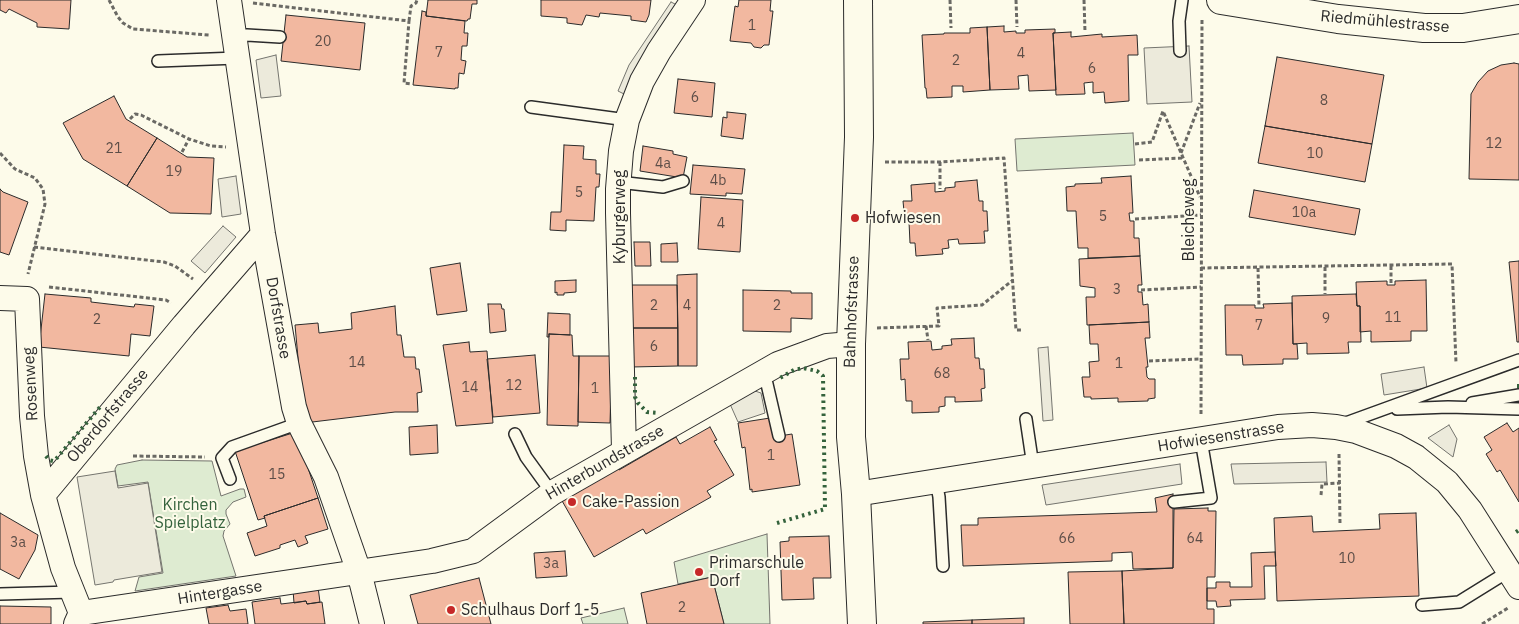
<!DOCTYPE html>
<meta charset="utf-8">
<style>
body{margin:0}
canvas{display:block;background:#fdfbea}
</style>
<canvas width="1519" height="624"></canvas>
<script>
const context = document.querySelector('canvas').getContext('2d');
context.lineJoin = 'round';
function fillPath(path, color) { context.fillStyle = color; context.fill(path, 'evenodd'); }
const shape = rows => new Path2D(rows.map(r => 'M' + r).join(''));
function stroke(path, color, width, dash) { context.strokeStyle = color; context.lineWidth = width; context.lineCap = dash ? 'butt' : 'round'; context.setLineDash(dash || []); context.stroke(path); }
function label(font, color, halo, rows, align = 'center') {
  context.font = font + ' "IBM Plex Sans",sans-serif'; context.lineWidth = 4; context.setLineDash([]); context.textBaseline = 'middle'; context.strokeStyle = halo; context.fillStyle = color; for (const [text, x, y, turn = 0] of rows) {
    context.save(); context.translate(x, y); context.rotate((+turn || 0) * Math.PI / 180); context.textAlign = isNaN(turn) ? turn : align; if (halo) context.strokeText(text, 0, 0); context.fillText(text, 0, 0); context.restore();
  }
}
const green = shape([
 [1133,133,1135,165,1017,171,1015,139,1133,133],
 [142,460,212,461,221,496,240,489,244,489,246,497,233,502,226,510,226,514,230,524,224,531,223,536,236,576,135,591,139,577,163,573,148,482,118,486,115,469,117,465,142,460],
 [767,534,770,624,724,624,712,577,678,584,674,562,767,534],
 [624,608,628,624,583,624,581,618,624,608]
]);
fillPath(green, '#deebd1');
stroke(green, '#74746e', 1);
const parking = shape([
 [671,2,677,5,626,95,618,91,629,65,671,2],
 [1189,46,1192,102,1147,104,1144,48,1189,46],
 [276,55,281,96,261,98,256,60,276,55],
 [236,176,241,214,222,217,218,179,236,176],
 [223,226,236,237,205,273,191,261,223,226],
 [1048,347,1053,420,1043,421,1038,348,1048,347],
 [1424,367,1427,388,1384,395,1381,374,1424,367],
 [755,391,761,393,765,413,738,422,730,404,755,391],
 [1449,425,1457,439,1453,457,1428,438,1449,425],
 [1326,462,1327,482,1234,484,1231,464,1326,462],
 [1180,464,1182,484,1046,505,1042,485,1180,464],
 [115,471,118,488,148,483,162,572,114,580,113,582,95,585,77,477,115,471]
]);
fillPath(parking, '#eceadb');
stroke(parking, '#74746e', 1);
const building = shape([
 [0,0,71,0,69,29,37,27,37,23,9,9,6,13,0,10,0,0],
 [428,0,477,0,477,4,472,4,470,19,468,19,467,21,426,16,428,0],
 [541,0,651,0,649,15,646,22,631,20,631,16,600,13,599,17,586,15,582,25,567,23,567,18,541,16,541,0],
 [739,0,771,0,770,11,773,11,769,45,764,45,761,48,754,47,751,43,730,41,735,6,738,7,739,0],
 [422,11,426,12,426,16,465,21,464,33,468,33,467,46,462,46,461,60,466,61,464,74,459,73,458,88,455,88,455,89,413,85,422,11],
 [286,15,365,23,360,70,281,61,286,15],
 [1004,26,1004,32,1016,31,1016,33,1025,33,1025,30,1055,29,1055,33,1053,33,1056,90,1029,91,1028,75,1018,76,1019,89,990,90,987,27,1004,26],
 [987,27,990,90,963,92,963,86,952,86,952,97,927,98,926,88,925,88,922,35,944,34,944,33,970,33,970,28,987,27],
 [1071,32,1071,37,1102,34,1102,37,1137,35,1138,55,1128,55,1129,101,1105,103,1104,92,1093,93,1093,82,1084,83,1085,94,1056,95,1053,33,1071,32],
 [1277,57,1384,75,1372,144,1265,126,1277,57],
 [1514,63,1519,64,1519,180,1469,179,1471,94,1478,82,1488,71,1501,65,1514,63],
 [678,79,715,83,712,117,674,113,678,79],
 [114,96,126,119,157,138,127,186,83,159,63,123,114,96],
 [727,112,746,114,743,139,721,136,723,117,727,118,727,112],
 [1265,126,1372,144,1365,182,1258,163,1265,126],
 [157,138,187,157,214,158,211,214,170,213,127,186,157,138],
 [564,145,584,146,583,159,596,160,596,174,600,174,599,187,596,187,594,221,566,220,566,231,550,230,551,212,561,212,564,145],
 [643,146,673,151,673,154,687,157,683,178,640,171,643,146],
 [693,165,745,169,742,194,726,193,726,196,690,194,693,165],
 [1131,176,1133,213,1129,213,1130,221,1134,221,1134,238,1139,238,1140,256,1088,258,1088,248,1078,248,1076,211,1067,211,1066,187,1075,186,1075,184,1102,183,1101,178,1131,176],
 [977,180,979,201,983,201,983,211,987,211,988,231,984,231,985,243,959,244,958,239,948,240,949,248,942,249,943,254,916,256,915,243,910,243,909,222,905,222,903,201,912,201,911,185,935,183,935,192,945,191,945,188,955,187,955,182,977,180],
 [0,189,3,192,28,202,9,255,0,252,0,189],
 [1254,190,1360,209,1355,235,1249,217,1254,190],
 [701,197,743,200,740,252,698,249,701,197],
 [634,242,650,242,651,266,635,266,634,242],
 [677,243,678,262,661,262,661,244,677,243],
 [1140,256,1142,285,1138,285,1138,292,1142,292,1143,305,1148,304,1149,322,1087,325,1086,297,1095,297,1095,288,1080,286,1079,259,1140,256],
 [1519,261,1519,342,1517,342,1509,262,1519,261],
 [460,263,467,311,437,315,430,268,460,263],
 [697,274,697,366,678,366,677,275,697,274],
 [576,280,576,292,564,293,564,295,557,295,557,292,555,293,555,281,576,280],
 [1426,280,1427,331,1411,331,1411,341,1371,342,1371,331,1360,332,1360,306,1357,306,1356,282,1387,281,1387,285,1395,285,1395,281,1426,280],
 [630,285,677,285,678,328,631,328,630,285],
 [743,290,791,291,791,293,812,293,812,319,791,318,791,332,743,331,743,290],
 [45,294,91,298,91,302,134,307,135,304,154,306,150,336,131,334,129,356,39,347,45,294],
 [1356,294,1357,306,1360,306,1361,342,1348,342,1349,353,1307,354,1307,343,1293,344,1292,296,1356,294],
 [1292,303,1293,344,1297,344,1298,359,1283,359,1283,364,1243,365,1242,355,1226,355,1225,305,1255,305,1255,308,1264,308,1263,304,1292,303],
 [488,304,501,304,502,309,504,309,506,331,490,333,488,304],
 [395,306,397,335,401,335,404,357,415,357,416,369,419,369,422,392,417,393,418,412,395,412,304,423,295,325,318,323,319,333,352,329,351,313,395,306],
 [548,313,570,314,570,335,549,334,549,337,547,337,548,313],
 [1149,322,1150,338,1145,338,1148,367,1146,367,1147,377,1149,379,1155,379,1155,398,1148,399,1148,401,1118,402,1118,398,1091,399,1091,397,1084,397,1082,377,1090,377,1089,362,1099,361,1098,344,1090,344,1089,325,1149,322],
 [631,328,678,328,678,366,631,367,631,328],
 [549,334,572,335,573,356,579,356,578,426,547,425,549,334],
 [974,338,975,358,979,358,980,369,984,369,985,388,981,389,982,401,955,402,955,397,945,397,945,406,939,407,939,412,912,413,912,401,906,401,905,379,901,380,900,359,909,359,908,342,931,341,932,350,942,349,942,346,952,345,951,339,974,338],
 [469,342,470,352,487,351,493,423,456,426,443,345,469,342],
 [535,355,540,413,493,417,487,359,535,355],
 [579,356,612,356,610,423,578,422,579,356],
 [770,418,773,437,792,434,800,485,752,492,752,489,750,490,745,447,742,448,738,423,770,418],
 [1507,423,1513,432,1519,428,1519,502,1500,470,1497,472,1486,454,1492,450,1484,437,1507,423],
 [437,425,438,453,410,455,409,427,437,425],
 [710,427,717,440,714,441,734,475,707,491,711,497,646,534,643,529,594,557,561,499,618,466,619,470,676,437,680,444,710,427],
 [296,432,318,498,264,516,265,518,258,520,235,451,296,432],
 [1173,494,1173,568,1133,569,1132,552,1112,553,1112,561,963,566,961,525,978,525,978,518,1157,512,1155,498,1173,494],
 [318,498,328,529,305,536,308,543,298,547,295,540,280,545,280,548,255,556,247,533,267,526,264,516,318,498],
 [1208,508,1208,511,1216,511,1215,577,1207,577,1207,609,1214,609,1214,624,1124,624,1122,571,1173,568,1174,509,1208,508],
 [0,513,38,535,35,550,19,579,0,569,0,513],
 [1416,513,1419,596,1277,601,1274,518,1312,516,1313,532,1380,529,1379,514,1416,513],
 [829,536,831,578,813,578,814,599,782,600,780,542,789,541,789,537,829,536],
 [565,551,567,576,536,578,534,553,565,551],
 [1275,552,1276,566,1264,566,1265,599,1230,600,1231,606,1217,607,1216,601,1207,601,1207,588,1216,588,1216,582,1230,582,1230,587,1252,587,1251,553,1275,552],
 [1122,571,1124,624,1070,624,1068,572,1122,571],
 [712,577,724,624,647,624,641,593,712,577],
 [479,578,491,624,418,624,410,595,479,578],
 [318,587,320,602,307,604,306,601,294,603,293,590,318,587],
 [280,598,281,604,306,601,307,604,322,602,325,624,255,624,252,602,280,598],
 [228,605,230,611,246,609,248,624,209,624,206,608,228,605],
 [0,606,51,607,51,624,0,624,0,606],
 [1024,618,1024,624,972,624,972,620,1024,618],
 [972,620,972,624,923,624,923,622,972,620]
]);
fillPath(building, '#f2b8a0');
stroke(building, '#2b2b2b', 1);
const lane = shape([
 [234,37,247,35,280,37],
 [1180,51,1179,21,1182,0],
 [158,61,237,58],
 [531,107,627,120],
 [618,182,663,187,683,181],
 [760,373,767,384,779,436],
 [1472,403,1519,395],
 [1397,409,1448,407,1519,409],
 [1026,419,1033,466],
 [1343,424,1519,360],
 [515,434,526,457,552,493],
 [230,479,222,458,232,447,299,423],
 [936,481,939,497,943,566],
 [1174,502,1211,498,1201,440],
 [0,594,72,592],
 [1422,605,1459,602,1509,571]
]);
const street = shape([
 [229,0,263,234,294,407,299,423,326,477,359,572,372,624],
 [0,298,27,299,32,416,36,456,43,495],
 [624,451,618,213,618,189,621,151,627,120,642,81,659,51,693,0],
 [856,494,1278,427,1312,425,1336,427,1356,431,1396,446,1416,457,1447,482,1470,510,1519,587],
 [81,613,432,561,473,551,552,493,778,364,827,346,851,344],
 [76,624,81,613,63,568,43,495,184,325,263,234]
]);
const secondary = shape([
 [858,0,859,137,851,344,851,437,856,494,862,624],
 [1221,0,1338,19,1424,28,1463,28,1519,19]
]);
stroke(lane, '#2b2b2b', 14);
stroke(street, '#2b2b2b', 26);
stroke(secondary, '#2b2b2b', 30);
stroke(shape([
 [109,0,118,17,123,23,133,29,209,35],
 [950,0,951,28],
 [1016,0,1017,27],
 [1084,0,1085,32],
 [253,3,409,21,404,83,411,84],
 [409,21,411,6,416,3,417,0],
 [130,119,135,114,141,115,189,139,211,146,226,147],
 [1135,144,1152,142,1163,111,1200,197],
 [182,152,189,139],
 [0,153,15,169,35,178,43,189,45,204,28,274],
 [1181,153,1200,103],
 [1139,160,1183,158],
 [885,162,940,162,1004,158,1016,330,1021,330],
 [940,162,940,189],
 [1135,219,1201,215],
 [34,247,164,262,175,266,193,279],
 [1391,266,1391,284],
 [1325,267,1325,294],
 [1201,268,1452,264,1456,363],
 [1258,268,1259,307],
 [49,287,166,300,171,303],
 [1141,290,1201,287],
 [926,326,928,340],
 [877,328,939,326,937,308,982,305,1013,280],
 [1149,361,1201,359],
 [1201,414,1202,18],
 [1339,454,1340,524],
 [133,456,205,457],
 [1321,495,1322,484,1340,483],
 [1482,624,1508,608]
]), '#6a6964', 3, [4, 2.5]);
stroke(lane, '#fdfbea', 11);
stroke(street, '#fdfbea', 24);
stroke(secondary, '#fdfbea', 28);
stroke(shape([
 [635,377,635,397,638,403,647,412,659,413],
 [1517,386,1519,386],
 [46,456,49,460,53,461,56,459,100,407],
 [777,523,825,509,823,376,817,371,803,368,794,370,780,378],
 [1516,532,1519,530]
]), '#34623c', 4, [2.5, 4]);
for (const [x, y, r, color] of [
 [855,218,5,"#c62828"],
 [572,502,5,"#c62828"],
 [699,572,5,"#c62828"],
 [451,610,5,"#c62828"]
]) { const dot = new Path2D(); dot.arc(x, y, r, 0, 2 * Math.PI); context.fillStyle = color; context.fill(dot); stroke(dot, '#fdfbea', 2); }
label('14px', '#5d4e48', null, [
 ["1",752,26],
 ["20",323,42],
 ["7",439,53],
 ["4",1021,54],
 ["2",956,61],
 ["6",1092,69],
 ["6",695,98],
 ["8",1324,101],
 ["12",1494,144],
 ["21",114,149],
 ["10",1315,154],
 ["4a",663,164],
 ["19",174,172],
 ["4b",718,181],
 ["5",579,193],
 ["10a",1304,213],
 ["5",1103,217],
 ["4",721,224],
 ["3",1117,290],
 ["2",654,306],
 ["4",687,306],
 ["2",777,306],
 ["11",1393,318],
 ["9",1326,319],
 ["2",97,320],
 ["7",1259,326],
 ["6",654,347],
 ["14",357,363],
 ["1",1119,364],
 ["68",942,374],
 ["12",514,386],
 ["14",470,388],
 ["1",595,389],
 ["1",771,456],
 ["15",277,475],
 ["66",1067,539],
 ["64",1195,539],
 ["3a",18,543],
 ["10",1347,559],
 ["3a",551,564],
 ["2",682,608]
]);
label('16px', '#2b2b2b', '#fdfbea', [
 ["Riedmühlestrasse",1385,22,5],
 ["Kyburgerweg",620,217,-90],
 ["Bleicheweg",1189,220,-90],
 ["Bahnhofstrasse",852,312,-88],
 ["Dorfstrasse",278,318,80],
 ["Rosenweg",31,384,-93],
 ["Oberdorfstrasse",108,416,-50],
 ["Hofwiesenstrasse",1221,437,-9],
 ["Hinterbundstrasse",605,463,-30],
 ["Hintergasse",220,593,-9]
]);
label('16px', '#2b2b2b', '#fdfbea', [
 ["Hofwiesen",865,218],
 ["Cake-Passion",582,502],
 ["Primarschule",709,563],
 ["Dorf",709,581],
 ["Schulhaus Dorf 1-5",461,610]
], 'left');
label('16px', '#34623c', '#fdfbea', [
 ["Kirchen",190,505],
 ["Spielplatz",190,523]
]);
</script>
